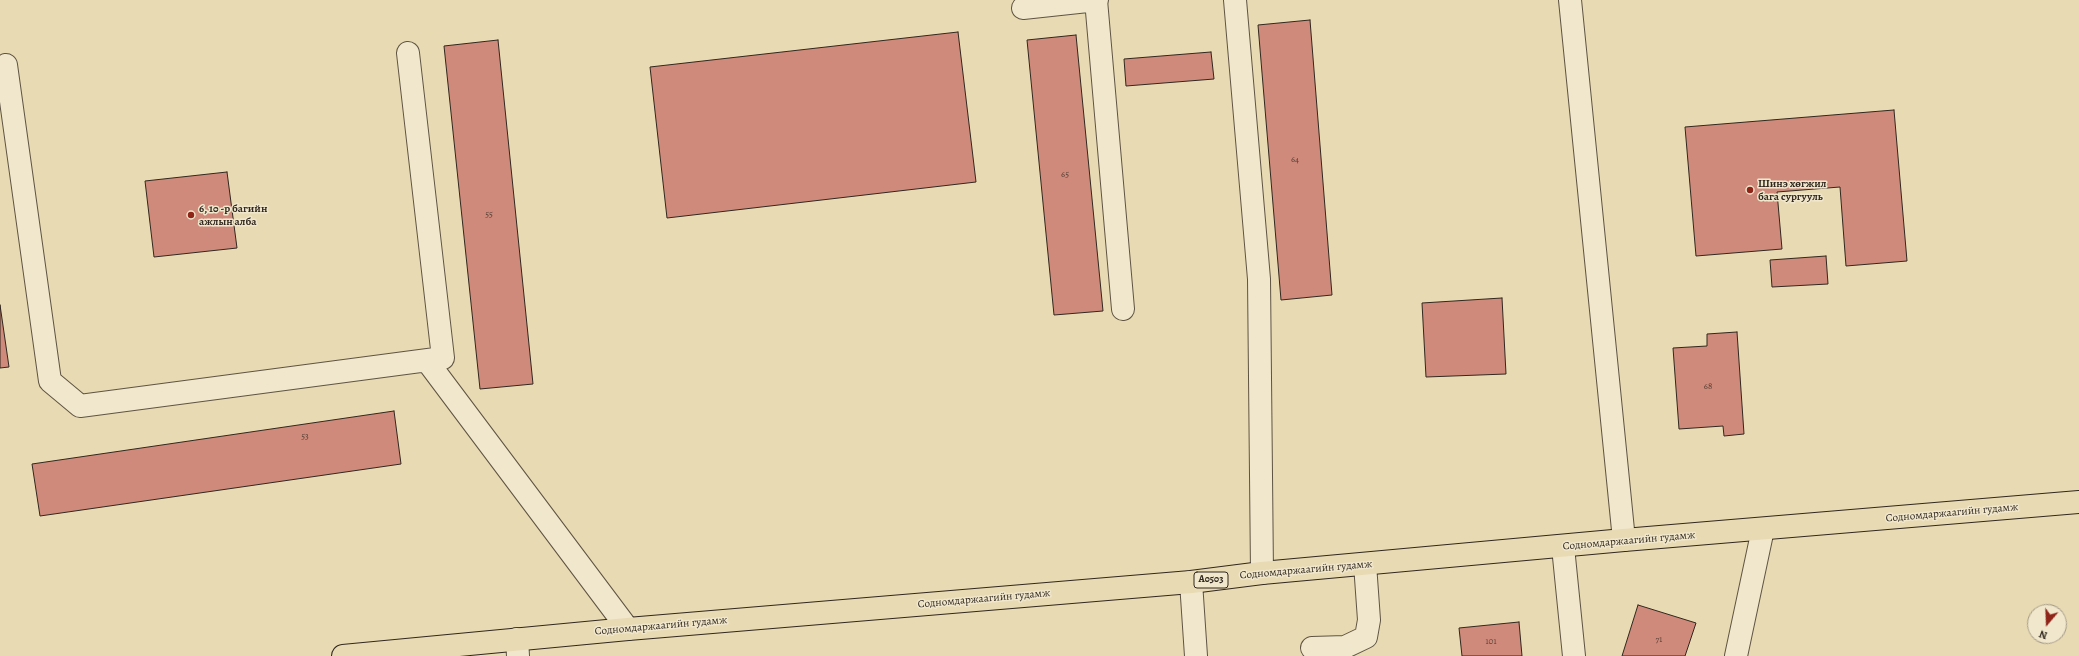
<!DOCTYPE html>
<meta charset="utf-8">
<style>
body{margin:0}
#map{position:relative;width:2079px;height:656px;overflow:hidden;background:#e8dab2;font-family:Alegreya,serif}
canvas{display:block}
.north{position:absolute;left:2027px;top:604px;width:40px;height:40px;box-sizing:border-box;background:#f0e7cd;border:1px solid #a49a87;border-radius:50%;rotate:199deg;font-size:11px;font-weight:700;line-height:16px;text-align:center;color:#31271e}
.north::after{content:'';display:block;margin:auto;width:14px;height:18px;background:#8f2418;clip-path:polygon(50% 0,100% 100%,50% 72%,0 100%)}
</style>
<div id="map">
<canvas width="2079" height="656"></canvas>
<div class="north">N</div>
</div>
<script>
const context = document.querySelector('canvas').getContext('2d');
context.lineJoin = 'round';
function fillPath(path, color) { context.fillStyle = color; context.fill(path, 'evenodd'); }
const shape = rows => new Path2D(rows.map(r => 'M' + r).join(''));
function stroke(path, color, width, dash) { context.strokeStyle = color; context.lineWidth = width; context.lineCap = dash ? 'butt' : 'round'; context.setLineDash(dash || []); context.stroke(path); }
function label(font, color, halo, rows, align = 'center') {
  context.font = font + ' Alegreya,serif'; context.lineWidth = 3; context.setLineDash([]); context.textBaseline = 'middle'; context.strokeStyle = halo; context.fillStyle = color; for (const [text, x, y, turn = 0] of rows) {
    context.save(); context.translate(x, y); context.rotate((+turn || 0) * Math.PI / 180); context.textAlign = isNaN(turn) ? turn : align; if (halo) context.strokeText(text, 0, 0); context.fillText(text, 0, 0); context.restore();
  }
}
const building = shape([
 [1310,20,1332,295,1281,300,1258,25,1310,20],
 [958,32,976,182,667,218,650,67,958,32],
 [1076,35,1103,311,1054,315,1027,40,1076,35],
 [498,40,533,384,480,389,444,46,498,40],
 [1211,52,1214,79,1126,86,1124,59,1211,52],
 [1894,110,1907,261,1846,266,1840,187,1777,192,1782,249,1696,256,1685,127,1894,110],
 [227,172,237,248,154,257,145,181,227,172],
 [1826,256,1828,284,1772,287,1770,260,1826,256],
 [1502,298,1506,374,1426,377,1422,303,1502,298],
 [0,305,9,367,0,368,0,305],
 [1737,332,1744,434,1724,436,1723,426,1679,429,1673,348,1707,346,1707,334,1737,332],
 [394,411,401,464,40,516,32,464,394,411],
 [1638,605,1696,623,1685,656,1622,656,1638,605],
 [1519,622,1522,656,1462,656,1459,628,1519,622]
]);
fillPath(building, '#cf8a7b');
stroke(building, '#31271e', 1);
const minor = shape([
 [1096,0,1123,309],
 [1235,0,1259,279,1262,573],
 [1570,0,1624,540],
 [1023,8,1097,0],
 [6,65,50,381,80,406,443,358,408,53],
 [427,361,628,629],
 [1563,547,1574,656],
 [1191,582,1196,656],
 [517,639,518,656],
 [1312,648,1345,647,1366,637,1369,620,1365,564],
 [1736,656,1763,529]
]);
const major = shape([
 [343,656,628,629,1191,582,1262,573,1624,540,2079,502]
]);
stroke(minor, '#5f5443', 24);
stroke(major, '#31271e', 24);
stroke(minor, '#f0e7cd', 22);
stroke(major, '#e8dab2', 22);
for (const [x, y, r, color] of [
 [1750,190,4,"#8f2418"],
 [191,215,4,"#8f2418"]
]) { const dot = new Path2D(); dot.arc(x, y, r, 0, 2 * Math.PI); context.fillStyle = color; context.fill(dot); stroke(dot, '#f0e7cd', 1.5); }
label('9px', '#584035', null, [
 ["64",1295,160],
 ["65",1065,175],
 ["55",489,215],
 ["68",1708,387],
 ["53",305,437],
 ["71",1659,640],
 ["101",1491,642]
]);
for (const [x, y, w] of [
 [1211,580,34]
]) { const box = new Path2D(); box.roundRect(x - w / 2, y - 8, w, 16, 3); context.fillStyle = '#f0e7cd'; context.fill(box); stroke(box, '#31271e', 1); }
label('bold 10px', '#31271e', null, [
 ["A0503",1211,580]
]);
label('bold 11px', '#31271e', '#f0e7cd', [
 ["Шинэ хөгжил",1758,184],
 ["бага сургууль",1758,197],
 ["6, 10 -р багийн",199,209],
 ["ажлын алба",199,222]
], 'left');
label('11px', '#31271e', '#f0e7cd', [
 ["Содномдаржаагийн гудамж",1952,513,-5],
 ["Содномдаржаагийн гудамж",1629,541,-5],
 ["Содномдаржаагийн гудамж",1306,570,-5],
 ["Содномдаржаагийн гудамж",984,599,-5],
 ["Содномдаржаагийн гудамж",661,626,-5]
]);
</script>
